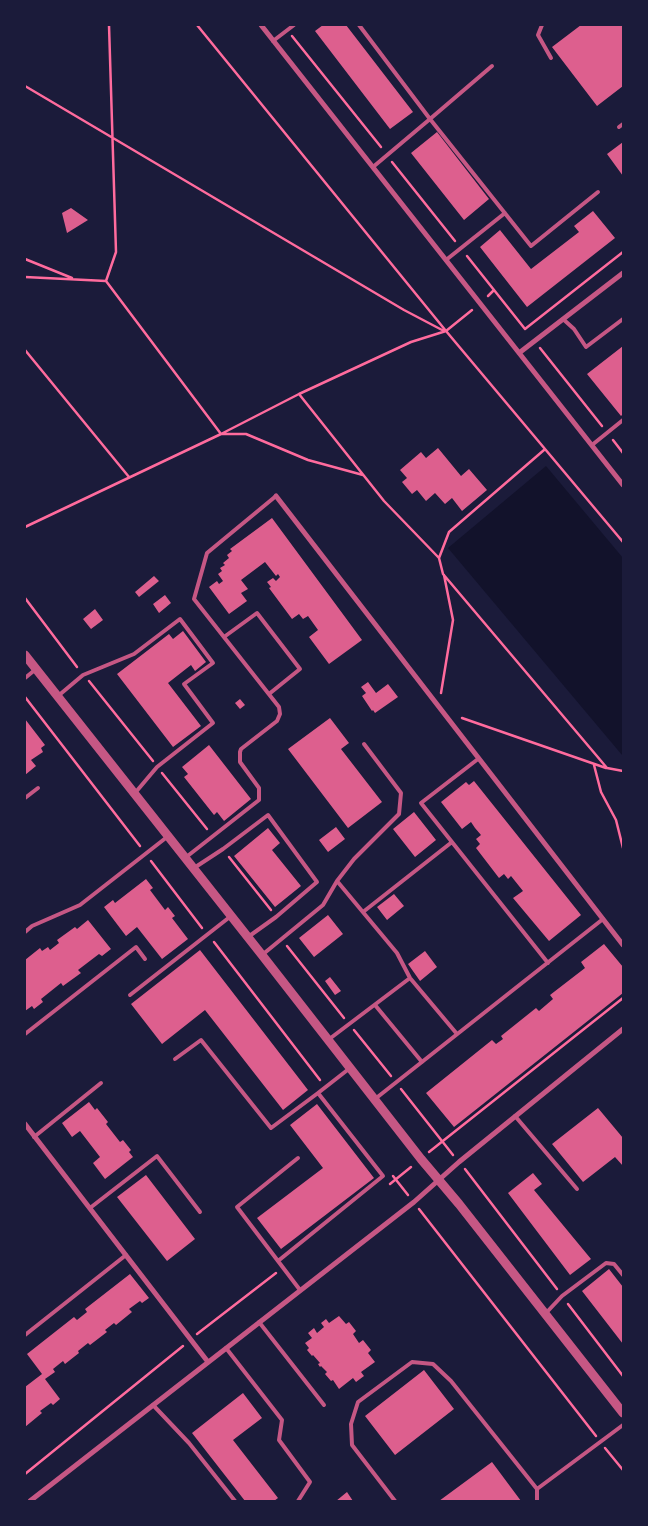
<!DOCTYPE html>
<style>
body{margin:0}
#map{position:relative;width:648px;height:1526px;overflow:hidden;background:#1b1b3a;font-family:Merriweather,serif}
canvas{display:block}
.frame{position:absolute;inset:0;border:26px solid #1b1b3a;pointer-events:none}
</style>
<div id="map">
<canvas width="648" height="1526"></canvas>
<div class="frame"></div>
</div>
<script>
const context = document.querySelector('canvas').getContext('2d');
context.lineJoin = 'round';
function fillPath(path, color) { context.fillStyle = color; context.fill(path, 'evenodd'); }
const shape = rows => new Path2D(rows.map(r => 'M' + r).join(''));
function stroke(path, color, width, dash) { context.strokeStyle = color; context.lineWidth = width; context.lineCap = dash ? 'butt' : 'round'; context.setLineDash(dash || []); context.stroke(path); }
fillPath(shape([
 [546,466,623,558,622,755,448,548]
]), '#12122b');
fillPath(shape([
 [323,25,346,25,413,112,390,129,315,31],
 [581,25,623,25,623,86,597,106,552,47],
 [437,132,489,199,464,220,411,153],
 [623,142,623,176,607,154],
 [71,208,88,220,67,233,62,213],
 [593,211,615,238,527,307,480,247,500,230,531,269,579,232,574,226],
 [623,346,623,414,621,416,587,374],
 [438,448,461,476,469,469,487,490,462,511,452,498,445,504,435,493,426,501,417,490,412,494,402,482,407,478,400,470,421,452,426,458],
 [272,518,362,640,329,664,309,637,318,630,308,616,303,619,299,614,292,619,269,588,271,587,267,582,273,578,276,581,280,577,278,574,276,576,265,562,241,580,248,589,241,593,247,601,229,614,209,587,217,581,219,584,223,581,218,574,222,571,220,568,225,565,223,563,229,558,227,555,232,551,230,549],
 [154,576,159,581,139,597,135,592],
 [165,595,171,603,159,613,153,604],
 [95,609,103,620,91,629,83,619],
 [183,631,206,662,195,671,191,665,168,683,201,726,173,747,117,674,169,634,173,639],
 [368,682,376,693,388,684,398,697,375,713,373,710,372,711,362,696,366,693,361,687],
 [240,699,245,705,240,709,235,703],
 [330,718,349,743,341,749,382,802,348,828,288,749],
 [25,719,45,745,41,748,43,752,31,760,36,766,25,775],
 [209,745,251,799,224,821,217,812,214,815,184,777,188,774,182,767],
 [474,781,581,915,549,941,513,898,523,891,511,876,508,879,504,874,499,878,476,848,480,844,476,839,481,835,475,828,471,822,462,829,441,802,466,782,469,785],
 [414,812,436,840,415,857,393,829],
 [336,827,345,839,328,852,319,840],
 [268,828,280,843,272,850,301,886,275,907,234,856],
 [146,879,153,888,150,890,165,910,168,907,175,916,172,918,188,939,162,959,137,927,126,936,104,907,113,900,115,903],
 [394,894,404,906,387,920,377,907],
 [328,915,343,934,314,957,299,938],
 [88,920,111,949,102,956,99,954,78,970,81,973,63,986,61,983,41,999,43,1002,34,1009,32,1006,25,1011,25,960,40,948,42,951,48,947,50,950,59,943,57,940,75,927,77,929],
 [604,944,623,967,623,993,454,1127,426,1093,492,1040,496,1044,503,1039,501,1036,536,1008,539,1011,553,999,550,995,585,968,581,962],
 [200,950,308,1090,283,1110,205,1010,162,1044,131,1004],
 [425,951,437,967,420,981,408,964],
 [330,977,341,991,335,995,325,981],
 [89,1102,95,1110,97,1108,108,1122,106,1124,120,1142,123,1140,131,1150,129,1152,133,1157,105,1179,93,1163,100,1157,80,1131,72,1137,62,1123],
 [317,1104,374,1178,281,1249,257,1218,323,1168,290,1125],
 [598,1108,623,1138,623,1166,615,1157,583,1182,552,1144],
 [533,1173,542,1184,534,1190,591,1259,570,1275,508,1193],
 [146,1175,195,1239,167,1261,117,1197],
 [609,1269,623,1287,623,1344,582,1291],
 [130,1274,149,1298,142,1303,140,1301,129,1309,132,1312,116,1325,114,1323,105,1330,107,1332,90,1345,88,1343,78,1351,79,1353,65,1364,63,1361,53,1369,55,1372,45,1379,60,1399,53,1405,51,1403,40,1411,42,1413,25,1427,25,1387,42,1374,27,1354,74,1317,77,1320,87,1312,85,1309],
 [339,1316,346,1324,349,1322,356,1331,353,1334,359,1343,363,1340,371,1350,368,1353,375,1362,361,1372,364,1376,356,1382,353,1378,339,1389,333,1380,331,1381,325,1374,327,1372,321,1366,320,1367,318,1364,320,1363,313,1355,312,1356,307,1350,309,1348,305,1343,312,1338,308,1333,314,1328,317,1333,324,1327,321,1323,326,1319,329,1323],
 [424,1370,454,1409,395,1455,365,1416],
 [243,1393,262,1418,233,1440,278,1498,274,1501,245,1501,192,1433],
 [492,1462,521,1501,439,1501],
 [347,1492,353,1501,336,1501]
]), '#dd5f8e');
stroke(shape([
 [197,25,446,331,623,542],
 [292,36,381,147],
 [25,86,404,310,444,331],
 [392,162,455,241],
 [467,256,525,329,623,252],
 [25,259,72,278],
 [25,277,106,281,221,434,246,434,308,460,363,475],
 [106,281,116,252,109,25],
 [488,296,494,290],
 [540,348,602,426],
 [25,350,129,477],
 [299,394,384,501,439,558],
 [613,440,623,453],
 [544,450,449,532,439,558,443,574,607,768,623,771],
 [25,527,221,434,299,394,411,342,446,331,472,310],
 [25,598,77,667],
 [89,681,153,761],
 [441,693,453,620,444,575],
 [25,697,140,846],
 [462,718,606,768],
 [594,765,601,792,616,820,623,848],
 [162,773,207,829],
 [229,857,271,910],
 [151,861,202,928],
 [214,942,320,1080],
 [287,946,344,1018],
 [354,1030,391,1076],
 [401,1089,453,1155],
 [429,1152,623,998],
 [465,1169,557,1289],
 [393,1176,408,1195],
 [390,1184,411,1167],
 [419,1209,596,1436],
 [568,1304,623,1376],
 [197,1334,276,1273],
 [605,1448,623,1470],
 [25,1474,183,1346]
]), '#ff6b9d', 2.5);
stroke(shape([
 [359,25,430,119,373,167],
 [542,25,538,35,551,58],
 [273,41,294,25],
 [492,66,430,119,531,246,598,192],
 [619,127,623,124],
 [446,260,505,213],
 [563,319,574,329,586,347,623,319],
 [592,445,623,420],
 [224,637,257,613,300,669,269,694],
 [25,678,36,669],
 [58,696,83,675,134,654,180,619,213,663,184,684,213,723,157,767,135,793],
 [478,759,421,803,548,963],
 [25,798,38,788],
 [185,858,259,800,259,788,240,762,240,752,241,749,277,721,280,714,279,707,194,599,207,553,276,496],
 [194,868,223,849,268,815,317,882,276,917,248,937],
 [337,881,397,953,410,978,457,1034],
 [363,912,452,842],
 [25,932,32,926,80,905,167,837],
 [262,955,323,905,337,881,354,859,399,814,401,793,364,744],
 [130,995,231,916],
 [375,1005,422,1062],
 [25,1034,136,947,145,959],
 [328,1040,410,978],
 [175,1059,201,1040,271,1128,318,1093,383,1176,278,1261],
 [318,1093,350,1068],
 [375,1099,603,919],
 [515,1116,577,1189],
 [34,1137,101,1083],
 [298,1158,237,1207,300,1290],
 [90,1208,157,1156,200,1212],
 [546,1313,562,1296,606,1263,614,1264,623,1275],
 [259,1322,324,1405],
 [25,1335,126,1255],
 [226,1348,282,1420,279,1440,310,1482,298,1501],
 [153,1405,189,1443,235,1501],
 [537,1489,623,1425],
 [395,1501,352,1445,351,1424,358,1402,412,1362,433,1364,451,1381,537,1489,537,1501]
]), '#c65784', 4);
stroke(shape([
 [261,25,623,485],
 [519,353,623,273],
 [276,496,623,945],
 [25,1124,208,1362],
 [30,1501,414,1202,459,1162,623,1029]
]), '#c65784', 5);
stroke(shape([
 [25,655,262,955,421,1159,459,1204,623,1413]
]), '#c65784', 9);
</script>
